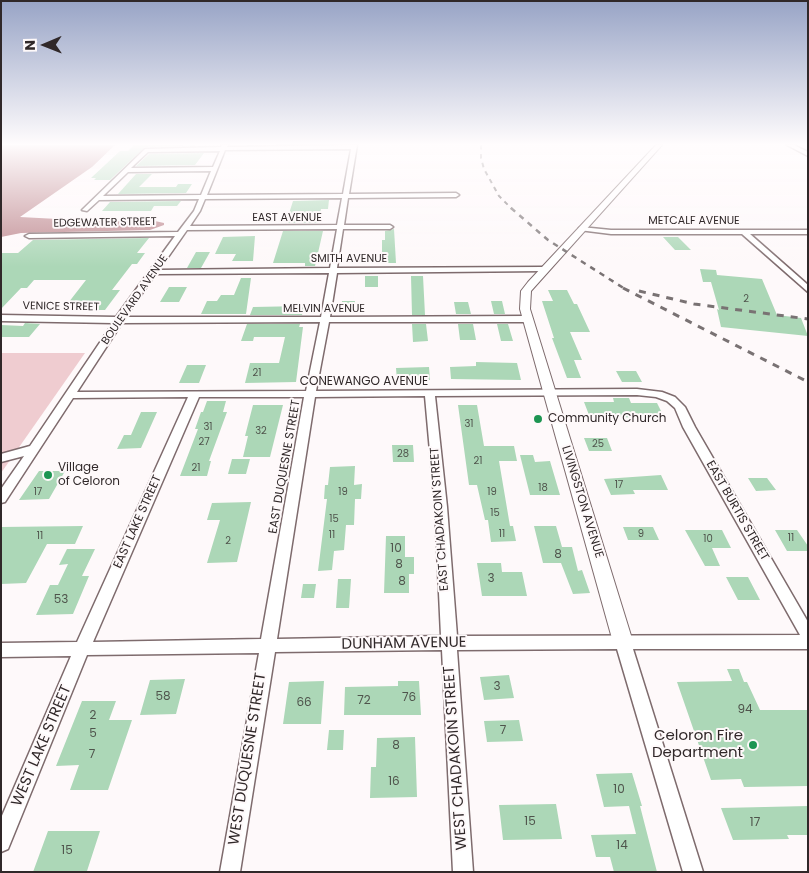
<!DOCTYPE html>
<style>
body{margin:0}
#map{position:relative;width:809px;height:873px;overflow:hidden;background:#fef9fa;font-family:Poppins,sans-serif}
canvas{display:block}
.frame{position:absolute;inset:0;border:2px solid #302829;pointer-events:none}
.north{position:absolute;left:20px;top:20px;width:50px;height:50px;-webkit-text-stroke:4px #fef9fa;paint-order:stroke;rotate:269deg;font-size:14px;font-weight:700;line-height:20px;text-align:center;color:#302829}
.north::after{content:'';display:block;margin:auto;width:18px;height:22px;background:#302829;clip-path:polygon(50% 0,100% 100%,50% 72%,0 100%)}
</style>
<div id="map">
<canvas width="809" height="873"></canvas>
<div class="frame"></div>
<div class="north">N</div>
</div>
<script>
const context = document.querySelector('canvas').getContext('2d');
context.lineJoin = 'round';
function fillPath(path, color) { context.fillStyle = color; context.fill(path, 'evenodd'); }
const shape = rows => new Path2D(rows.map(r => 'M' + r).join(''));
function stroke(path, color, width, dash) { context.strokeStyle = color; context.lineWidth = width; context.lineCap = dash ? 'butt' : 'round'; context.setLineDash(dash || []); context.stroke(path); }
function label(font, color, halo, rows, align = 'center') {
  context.font = font + ' Poppins,sans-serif'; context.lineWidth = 4; context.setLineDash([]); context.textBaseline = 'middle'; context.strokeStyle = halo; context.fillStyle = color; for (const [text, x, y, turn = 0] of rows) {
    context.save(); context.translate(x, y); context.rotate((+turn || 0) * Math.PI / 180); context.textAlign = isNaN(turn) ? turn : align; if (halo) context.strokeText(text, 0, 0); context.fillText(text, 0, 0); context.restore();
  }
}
fillPath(shape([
 [1,353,85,353,1,473]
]), '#efccd0');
fillPath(shape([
 [1,145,115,145,92,167,20,217,96,221,155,221,164,223,164,225,150,230,21,233,1,237]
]), '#c08c92');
fillPath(shape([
 [134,145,210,145,145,147,110,180,94,180,96,178,91,178,120,151,128,151],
 [204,153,195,165,136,166,149,154],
 [136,174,152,174,139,187,176,187,178,184,192,184,186,193,118,194],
 [329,200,328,209,321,209,318,223,286,223,293,201],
 [181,201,177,206,154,206,151,211,102,211,110,202],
 [394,229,396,263,385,263,385,252,382,252,382,240,385,240,385,231],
 [283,231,323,231,315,266,305,266,305,263,273,263],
 [255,236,253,261,232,261,236,254,215,254,223,237],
 [663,237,678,237,691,250,675,250],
 [149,238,137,253,145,253,137,264,132,264,112,290,120,290,105,310,92,310,94,307,65,307,86,280,34,280,27,288,21,288,1,309,1,253,18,253,33,240],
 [196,252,210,252,201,268,187,268],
 [700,269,716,270,717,275,762,279,777,315,801,318,808,336,721,327,717,309,719,310,711,282,703,282],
 [365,276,378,276,378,287,365,287],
 [411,276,423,276,425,315,412,315],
 [241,278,251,278,246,314,201,314,207,301,217,301,221,295,234,295],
 [169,287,187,287,179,302,160,302],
 [548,290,567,290,574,304,577,304,590,332,570,332,582,360,574,360,581,378,567,378,552,338,554,338,542,301,553,301],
 [342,301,355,301,354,311,341,311],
 [491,301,502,301,505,314,494,314],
 [454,302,468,302,471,314,456,314],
 [304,306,302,315,250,315,253,307],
 [25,323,40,324,29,337,1,337,1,325,23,326],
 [247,324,300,324,299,327,303,327,296,382,245,383,250,363,279,363,285,337,254,337,253,341,241,341],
 [412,324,426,324,428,341,413,342],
 [458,324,473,324,476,340,460,340],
 [497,324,508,324,513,341,501,341],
 [476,362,517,363,521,380,451,379,450,367,476,366],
 [187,365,206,365,199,383,179,383],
 [429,367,430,380,397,381,396,368],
 [616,371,636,371,642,382,622,382],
 [613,398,629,398,631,403,657,403,665,419,621,417,620,415,589,415,584,402,614,402],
 [207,401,226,401,223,412,227,412,209,461,211,461,207,476,180,476,198,429,195,429,201,412,203,412],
 [253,405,283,405,270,457,243,457,248,436,245,436],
 [458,405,477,405,484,446,514,446,517,461,499,461,510,526,513,526,516,541,491,542,488,520,485,520,477,485,469,485],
 [141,412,157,412,141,448,117,449,124,435,131,435],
 [584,438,607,438,612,451,589,451],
 [392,445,413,445,414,462,393,462],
 [520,455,533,455,535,462,550,461,560,495,530,495],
 [232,459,250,459,246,474,228,474],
 [355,466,354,485,362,484,361,499,355,499,354,525,346,525,344,550,334,551,332,570,318,571,327,499,324,499,325,485,328,485,330,467],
 [39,471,65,471,49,499,19,500],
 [661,475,668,490,633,490,635,494,611,495,604,479],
 [748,478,767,478,776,490,756,491],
 [251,502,237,562,207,563,220,520,207,520,212,503],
 [83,526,75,544,47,544,26,583,1,584,1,527],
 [534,526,556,526,562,547,572,547,578,571,582,570,590,593,573,594,561,563,543,563],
 [623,527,653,527,659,540,628,540],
 [685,530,722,530,731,548,712,548,720,566,705,566],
 [775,530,797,530,808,546,808,551,787,551],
 [386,536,405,536,405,557,414,557,414,574,409,574,409,593,384,593],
 [67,549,95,549,82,576,89,576,73,614,36,615,50,585,58,585,68,564,59,565],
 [477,563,501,563,502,572,522,572,527,596,482,596],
 [726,577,748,577,760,600,738,600],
 [338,579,351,579,349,608,336,608],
 [303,584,316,584,314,598,301,598],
 [727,669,739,669,744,682,747,682,760,710,808,710,808,786,744,787,741,779,711,780,677,682,732,681],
 [509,675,514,698,484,700,480,677],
 [185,679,176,714,140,715,150,680],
 [324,681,321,724,283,724,289,682],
 [398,681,419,681,421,715,344,715,345,687,398,686],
 [82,701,116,701,109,720,132,720,108,790,70,790,79,765,56,766],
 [519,720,523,741,487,742,484,721],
 [329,730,344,730,343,750,327,750],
 [415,737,417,797,370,798,371,767,376,767,377,738],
 [632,773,642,806,640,806,657,872,614,872,610,857,596,857,591,835,636,834,629,806,604,807,596,774],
 [556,804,562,839,503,840,499,805],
 [808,806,808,835,787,835,789,839,733,840,721,808],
 [48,831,100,831,87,871,33,872]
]), '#acd7b7');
const minor = shape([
 [222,145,228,145,227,147,357,145,349,194,456,193,459,195,456,197,348,198,344,225,390,225,393,227,390,229,343,229,337,268,544,267,548,269,544,271,337,273,330,317,528,316,532,319,528,322,329,322,316,391,637,389,662,392,675,397,685,407,695,427,808,622,808,649,633,649,703,872,683,872,617,649,457,650,473,872,453,872,442,650,275,652,240,872,220,872,259,653,87,655,8,849,1,852,1,818,71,656,1,657,1,643,77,642,188,397,73,398,5,502,1,503,1,489,24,456,1,462,1,454,30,446,113,323,1,321,1,315,116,317,175,236,29,238,25,236,29,234,178,232,194,211,199,199,99,200,87,211,82,210,145,149,221,147,222,145],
 [351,149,343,194,207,195,225,150,351,149],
 [220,151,213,167,131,168,148,152,220,151],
 [211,171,201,195,103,196,128,172,211,171],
 [342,198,337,225,190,226,200,211,205,199,342,198],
 [337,229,330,268,159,270,187,230,337,229],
 [329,273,321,317,125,317,156,274,329,273],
 [320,322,306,391,77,392,122,323,320,322],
 [637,395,656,397,667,401,675,408,683,427,800,635,457,636,447,507,435,396,637,395],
 [425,396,435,507,441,636,277,639,315,397,425,396],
 [199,397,304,397,261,639,93,642,199,397],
 [787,145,794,145,808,152,808,156,787,145],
 [581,227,611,230,808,230,808,234,750,234,808,285,808,292,742,234,611,234,579,230,579,228,581,227]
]);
const tertiary = shape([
 [656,145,662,145,531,291,530,309,633,642,630,648,623,650,616,648,613,642,520,309,521,291,528,282,656,145]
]);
stroke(minor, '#7e6b6d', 3);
stroke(tertiary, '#7e6b6d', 2);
fillPath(minor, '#fff');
fillPath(tertiary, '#fff');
stroke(shape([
 [481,145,481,158,484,169,499,196,512,209]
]), '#797273', 2, [4.5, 4.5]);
stroke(shape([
 [511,208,548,240,625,289]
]), '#797273', 2.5, [5.5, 5.5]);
stroke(shape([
 [623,288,808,382],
 [639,291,694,304,808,319]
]), '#797273', 3, [7, 7]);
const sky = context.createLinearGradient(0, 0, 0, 267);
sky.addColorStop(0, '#98a4c6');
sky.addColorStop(0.54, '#fffcfd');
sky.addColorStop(1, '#fffcfd00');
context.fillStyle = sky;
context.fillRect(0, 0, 809, 267);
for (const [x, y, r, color] of [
 [538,419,5,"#1d9552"],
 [48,475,5,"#1d9552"],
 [753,745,5,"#1d9552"]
]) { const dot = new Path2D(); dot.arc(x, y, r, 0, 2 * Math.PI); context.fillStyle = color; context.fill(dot); stroke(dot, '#fef9fa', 2); }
label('10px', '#4f544c', null, [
 ["2",746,299],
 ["21",257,373],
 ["31",469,424],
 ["31",208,427],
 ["32",261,431],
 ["27",204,442],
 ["25",598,444],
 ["28",403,454],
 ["21",478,461],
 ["21",196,468],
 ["17",619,485],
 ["18",543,488],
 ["17",38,492],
 ["19",343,492],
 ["19",492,492],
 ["15",495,513],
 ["15",334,519],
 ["11",502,534],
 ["9",641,534],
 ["11",332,535],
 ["11",40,536],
 ["11",791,538],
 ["10",708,539],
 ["2",228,541]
]);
label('11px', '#302829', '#fef9fa', [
 ["EAST AVENUE",287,218],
 ["METCALF AVENUE",694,221],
 ["EDGEWATER STREET",105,223,-1],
 ["SMITH AVENUE",349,259],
 ["BOULEVARD AVENUE",135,300,-55],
 ["VENICE STREET",61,307,1],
 ["MELVIN AVENUE",324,309]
]);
label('12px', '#302829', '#fef9fa', [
 ["CONEWANGO AVENUE",364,382],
 ["EAST DUQUESNE STREET",285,467,-80],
 ["LIVINGSTON AVENUE",582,502,73],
 ["EAST BURTIS STREET",737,511,60],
 ["EAST CHADAKOIN STREET",440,519,-94],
 ["EAST LAKE STREET",138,522,-66]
]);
label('12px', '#302829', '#fef9fa', [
 ["Community Church",548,419],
 ["Village",58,468],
 ["of Celoron",58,482]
], 'left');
label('12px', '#4f544c', null, [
 ["10",396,549],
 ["8",558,555],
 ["8",399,565],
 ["3",491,579],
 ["8",402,582],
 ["53",61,600],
 ["3",497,687],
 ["58",163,697],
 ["76",409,698],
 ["72",364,701],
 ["66",304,703],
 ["94",745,710],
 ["2",93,716],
 ["7",503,731],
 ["5",93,734],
 ["8",396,746],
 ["7",92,755],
 ["16",394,782],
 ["10",619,790],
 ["15",530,822],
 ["17",755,823],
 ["14",622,846],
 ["15",67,851]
]);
label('15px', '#302829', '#fef9fa', [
 ["DUNHAM AVENUE",404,644,-1],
 ["WEST LAKE STREET",42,746,-67],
 ["WEST CHADAKOIN STREET",456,758,-94],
 ["WEST DUQUESNE STREET",248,759,-81]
]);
label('15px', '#302829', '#fef9fa', [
 ["Celoron Fire",743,736],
 ["Department",743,753]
], 'right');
</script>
